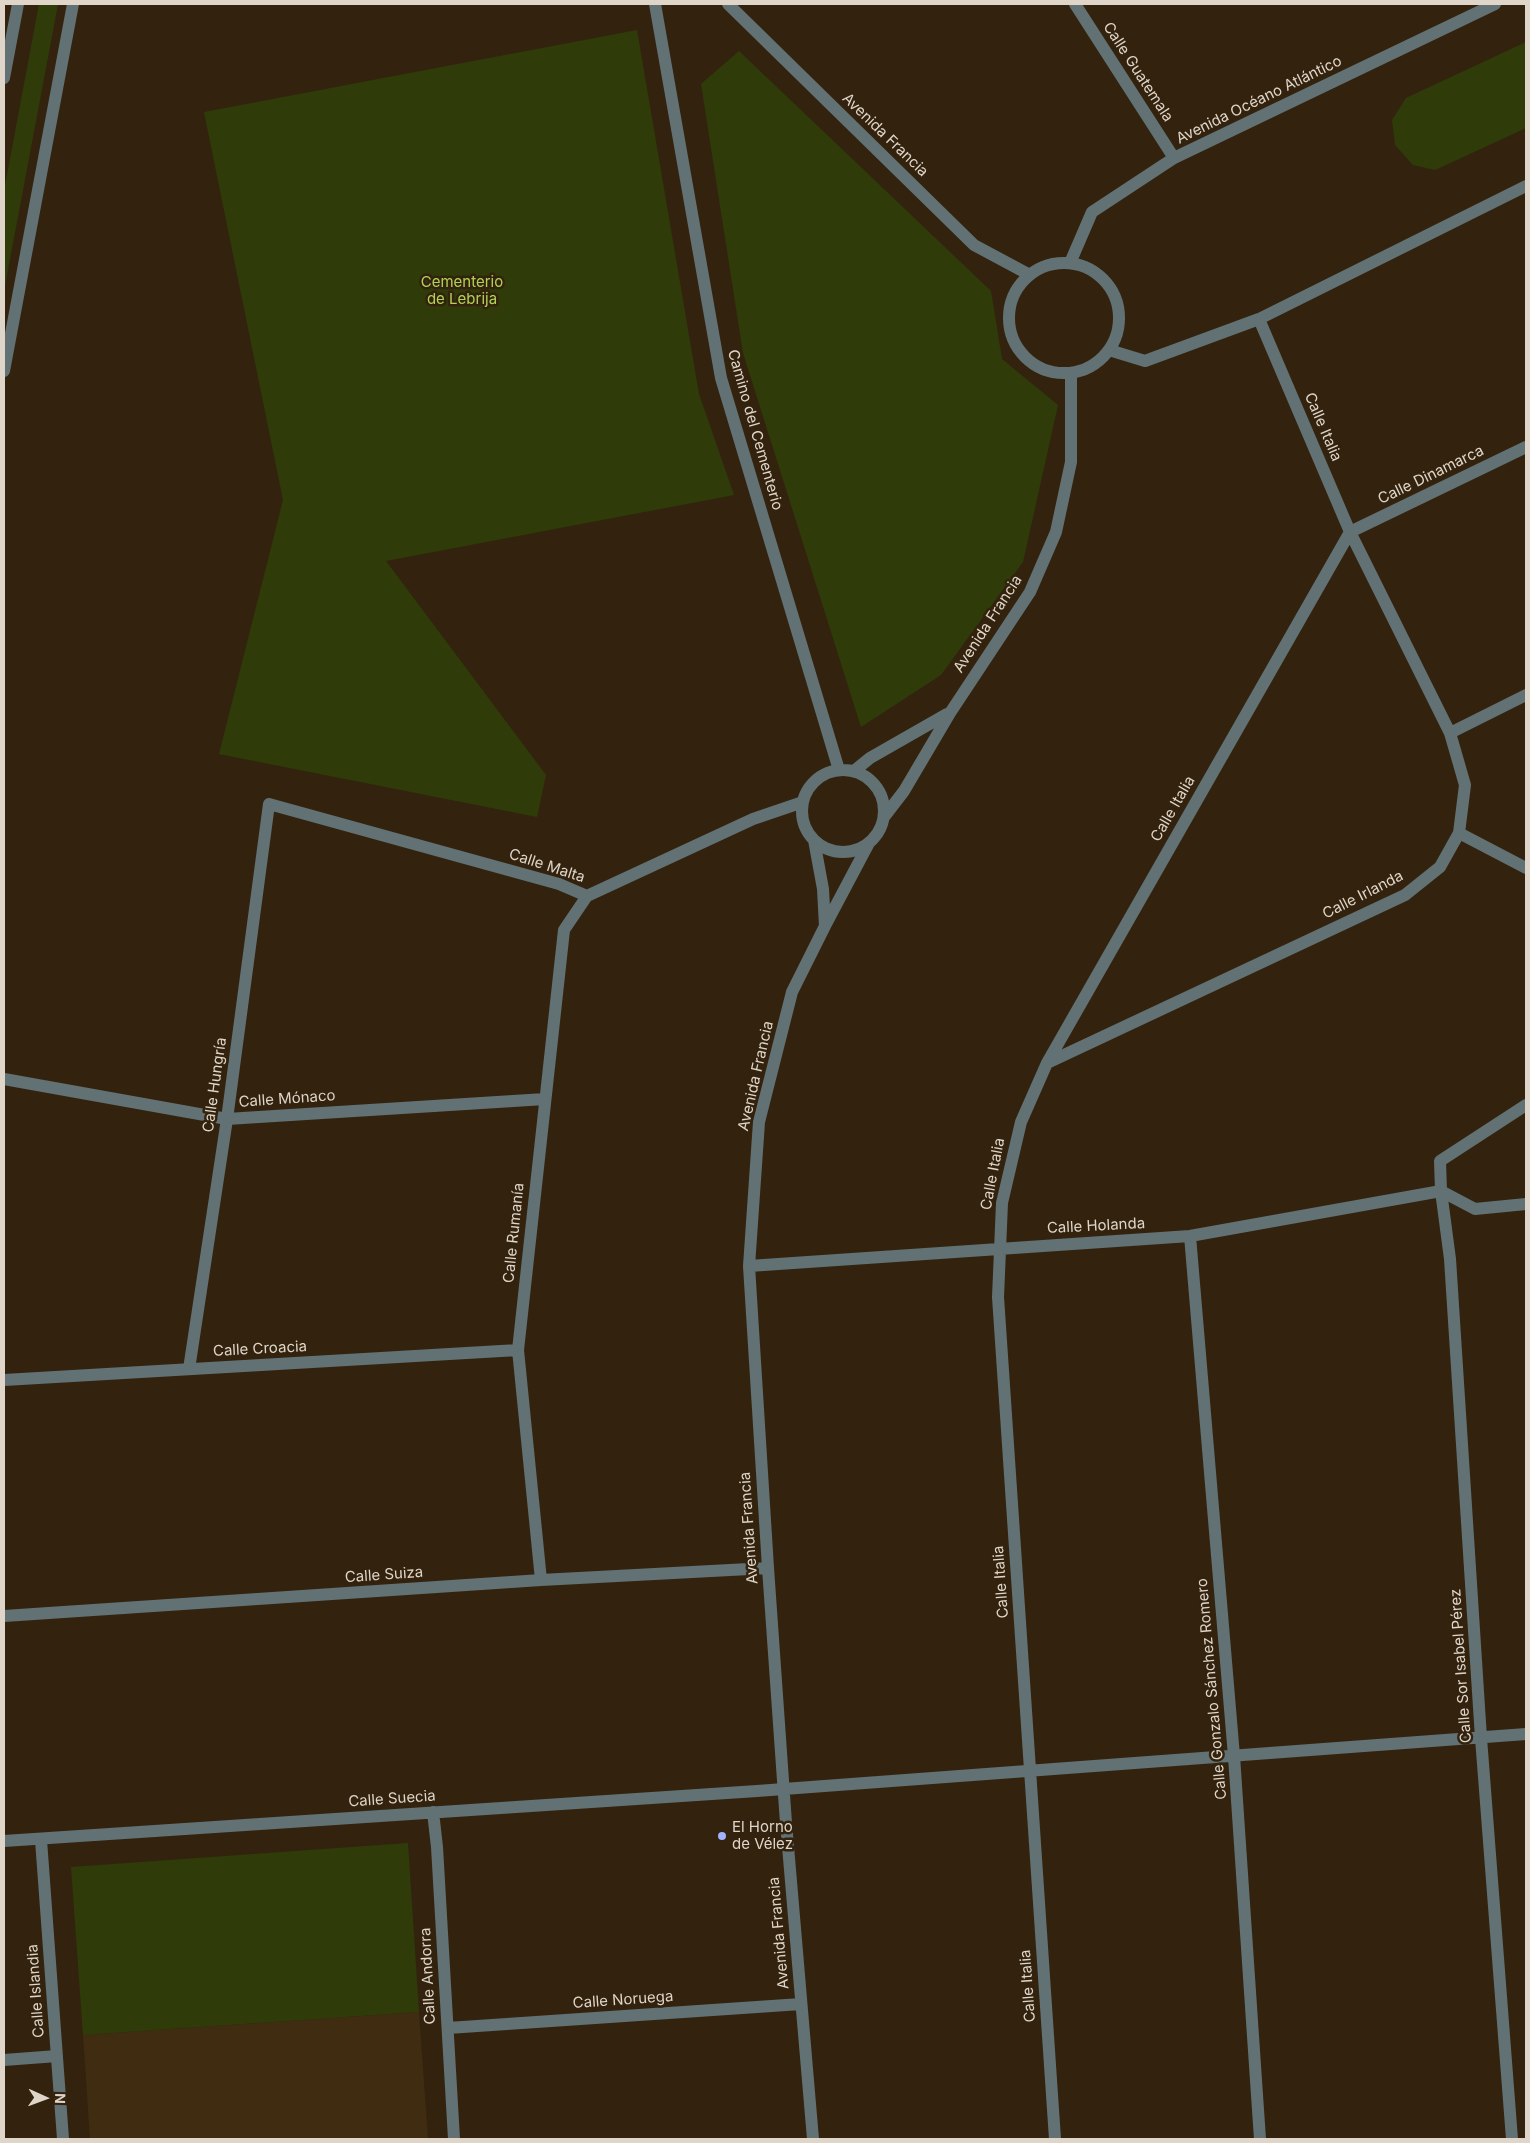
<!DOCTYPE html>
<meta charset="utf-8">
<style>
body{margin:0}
#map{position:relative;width:1530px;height:2143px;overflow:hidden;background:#33230e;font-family:Inter,sans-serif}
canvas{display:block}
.frame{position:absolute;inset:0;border:5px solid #dfd5c8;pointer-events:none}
.north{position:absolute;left:20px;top:2073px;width:50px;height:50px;-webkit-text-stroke:4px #33230e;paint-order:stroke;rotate:92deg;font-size:14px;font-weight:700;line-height:20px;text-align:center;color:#dfd5c8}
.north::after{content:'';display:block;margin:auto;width:18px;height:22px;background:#dfd5c8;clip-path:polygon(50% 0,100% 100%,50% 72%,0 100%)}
</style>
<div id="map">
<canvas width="1530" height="2143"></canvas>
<div class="frame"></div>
<div class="north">N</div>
</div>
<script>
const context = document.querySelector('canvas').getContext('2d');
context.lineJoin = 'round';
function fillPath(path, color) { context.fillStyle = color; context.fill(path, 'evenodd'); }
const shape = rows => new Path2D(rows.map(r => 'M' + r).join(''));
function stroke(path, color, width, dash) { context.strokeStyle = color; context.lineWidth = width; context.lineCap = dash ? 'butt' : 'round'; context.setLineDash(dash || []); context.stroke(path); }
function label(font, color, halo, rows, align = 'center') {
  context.font = font + ' Inter,sans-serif'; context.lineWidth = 5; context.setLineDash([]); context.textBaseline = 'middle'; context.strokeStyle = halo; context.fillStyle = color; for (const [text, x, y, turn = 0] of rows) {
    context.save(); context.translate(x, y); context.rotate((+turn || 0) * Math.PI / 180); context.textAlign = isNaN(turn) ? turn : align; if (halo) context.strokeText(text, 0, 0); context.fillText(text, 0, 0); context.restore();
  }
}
fillPath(shape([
 [419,2012,428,2139,90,2139,83,2035]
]), '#402c10');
fillPath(shape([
 [39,4,58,4,4,291,4,191],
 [637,30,699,394,734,495,386,561,546,775,537,817,219,754,283,500,204,112],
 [1526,42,1526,128,1435,170,1413,165,1395,145,1392,120,1406,98],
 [739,51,991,291,1002,359,1058,405,1023,562,941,675,861,727,743,353,701,84],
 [408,1843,419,2012,83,2035,71,1867]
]), '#2f3c0a');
stroke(shape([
 [655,4,721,378,839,770],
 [728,4,974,245,1030,275],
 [1075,4,1174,158],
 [4,78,18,4],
 [1070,263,1092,212,1174,158,1495,4],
 '1009 318a55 55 0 1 1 110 0a55 55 0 1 1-110 0Z',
 [1109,350,1145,361,1259,319,1526,186],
 [4,371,73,4],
 [1450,733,1526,695],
 '802 811a41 41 0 1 1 82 0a41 41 0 1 1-82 0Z',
 [854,771,870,758,947,714],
 [884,817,904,791,950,713,1030,592,1056,532,1071,462,1071,373],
 [1459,833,1526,868],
 [814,840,823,889,825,926],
 [1047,1063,1405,895,1440,867,1459,833,1465,785,1450,733,1350,532,1526,447],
 [4,1079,227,1119,545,1099],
 [1526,1105,1440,1161,1441,1191,1475,1209,1526,1204],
 [1190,1236,1234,1756,1260,2139],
 [749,1266,1190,1236,1441,1191,1450,1259,1481,1738,1512,2139],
 [189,1369,227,1119,269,804,559,884,587,896,753,819,803,802],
 [4,1380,518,1350],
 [541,1580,518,1350,564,930,587,896],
 [4,1616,541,1580,768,1568],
 [433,1812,437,1847,454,2139],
 [41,1840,63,2139],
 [4,1841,757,1791,1526,1734],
 [448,2028,801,2004],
 [4,2060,57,2056],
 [813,2139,786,1823,768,1568,749,1266,759,1122,792,992,825,926,869,843],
 [1055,2139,998,1297,1002,1203,1021,1122,1047,1063,1350,532,1259,319]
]), '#627274', 12);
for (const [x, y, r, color] of [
 [722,1836,5,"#a2b2fd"]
]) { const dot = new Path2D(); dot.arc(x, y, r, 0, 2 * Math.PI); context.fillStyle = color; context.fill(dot); stroke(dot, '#33230e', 2); }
label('15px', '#dfd5c8', '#33230e', [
 ["Calle Guatemala",1138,72,57],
 ["Avenida Océano Atlántico",1259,100,-26],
 ["Avenida Francia",885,135,44],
 ["Calle Italia",1323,427,67],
 ["Camino del Cementerio",755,430,74],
 ["Calle Dinamarca",1431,475,-26],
 ["Avenida Francia",988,624,-57],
 ["Calle Italia",1173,809,-60],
 ["Calle Malta",547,866,18],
 ["Calle Irlanda",1363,895,-27],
 ["Avenida Francia",756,1076,-77],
 ["Calle Hungría",215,1085,-82],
 ["Calle Mónaco",287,1099,-4],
 ["Calle Italia",993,1174,-79],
 ["Calle Holanda",1096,1226,-3],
 ["Calle Rumanía",514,1233,-84],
 ["Calle Croacia",260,1349,-3],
 ["Avenida Francia",749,1528,-94],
 ["Calle Suiza",384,1575,-4],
 ["Calle Italia",1001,1582,-94],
 ["Calle Sor Isabel Pérez",1461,1666,-94],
 ["Calle Gonzalo Sánchez Romero",1212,1689,-95],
 ["Calle Suecia",392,1799,-4],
 ["Avenida Francia",779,1933,-95],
 ["Calle Andorra",428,1976,-93],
 ["Calle Italia",1028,1986,-94],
 ["Calle Islandia",36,1991,-94],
 ["Calle Noruega",623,2000,-4]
]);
label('15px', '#b0d355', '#33230e', [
 ["Cementerio",462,282],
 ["de Lebrija",462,299]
]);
label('15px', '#dfd5c8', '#33230e', [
 ["El Horno",732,1827],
 ["de Vélez",732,1844]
], 'left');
</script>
